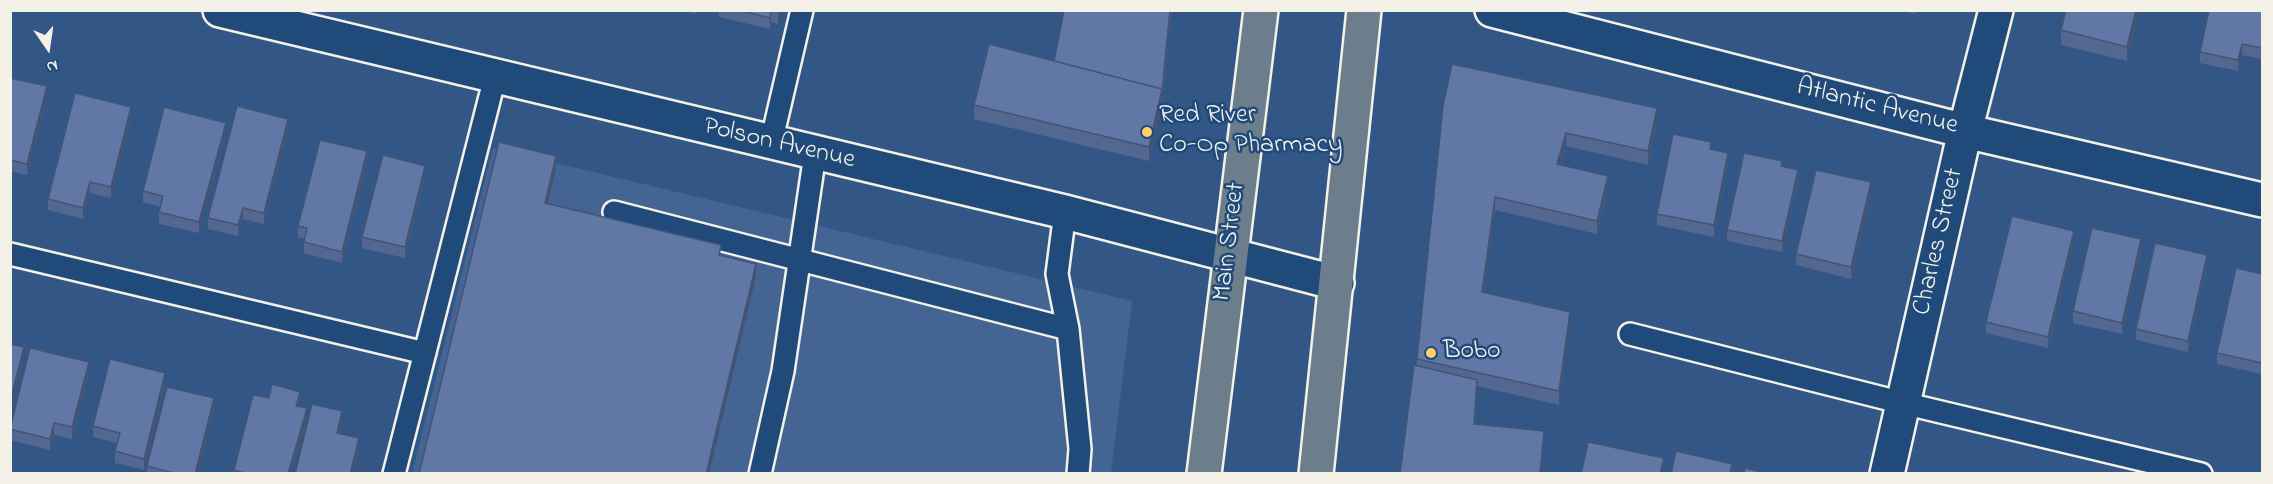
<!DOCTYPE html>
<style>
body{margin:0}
#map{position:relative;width:2273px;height:484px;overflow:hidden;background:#325787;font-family:"Indie Flower",sans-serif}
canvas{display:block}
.frame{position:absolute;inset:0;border:12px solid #f4f1e8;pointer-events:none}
.north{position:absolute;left:18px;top:18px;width:60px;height:60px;-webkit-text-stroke:4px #1f4a7a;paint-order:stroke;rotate:167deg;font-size:16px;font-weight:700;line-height:24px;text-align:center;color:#f4f1e8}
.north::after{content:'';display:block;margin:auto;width:21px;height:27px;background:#f4f1e8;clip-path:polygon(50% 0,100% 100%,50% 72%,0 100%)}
</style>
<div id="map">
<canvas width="2273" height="484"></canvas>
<div class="frame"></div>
<div class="north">N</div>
</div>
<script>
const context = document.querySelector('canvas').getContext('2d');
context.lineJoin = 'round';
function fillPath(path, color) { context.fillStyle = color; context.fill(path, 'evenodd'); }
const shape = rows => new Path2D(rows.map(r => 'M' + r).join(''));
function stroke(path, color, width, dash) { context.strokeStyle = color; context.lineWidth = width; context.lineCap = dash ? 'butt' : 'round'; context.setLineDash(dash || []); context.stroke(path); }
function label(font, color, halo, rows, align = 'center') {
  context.font = font + ' "Indie Flower",sans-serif'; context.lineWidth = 5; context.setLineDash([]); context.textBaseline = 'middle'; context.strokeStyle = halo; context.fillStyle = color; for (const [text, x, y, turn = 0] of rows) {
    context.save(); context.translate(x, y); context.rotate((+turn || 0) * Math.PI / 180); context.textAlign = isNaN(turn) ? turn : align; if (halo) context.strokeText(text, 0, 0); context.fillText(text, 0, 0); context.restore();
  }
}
fillPath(shape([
 [493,148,1132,301,1111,473,412,474]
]), '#446493');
const service = shape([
 [771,143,802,10],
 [614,212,1068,329],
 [1065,212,1057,274,1068,329,1080,449,1078,474],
 [10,254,425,353],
 [1630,334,1903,403,2201,474],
 [394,474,495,77],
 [760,474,783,371,815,154]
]);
const minor = shape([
 [220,10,1065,212,1337,283],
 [1492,10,1965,131,2262,200],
 [1887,474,1965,131,1996,10]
]);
const primary = shape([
 [1204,474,1261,10],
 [1316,474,1364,10]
]);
stroke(service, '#f4f1e8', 26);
stroke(minor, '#f4f1e8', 38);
stroke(primary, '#f4f1e8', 38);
stroke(service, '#1f4a7a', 21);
stroke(minor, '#1f4a7a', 33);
stroke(primary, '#6c7d8b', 33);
fillPath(shape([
 [682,10,696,10,695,14],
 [719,10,782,10,778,24,771,22,770,29,719,17],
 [1172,10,1162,103,1149,161,974,119,974,105],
 [1900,10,1916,10,1915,14],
 [2140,10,2127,61,2061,45,2061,30],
 [2262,10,2262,59,2242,55,2238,71,2200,63,2200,52],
 [1452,64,1657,122,1648,165,1566,146,1561,165,1608,189,1597,234,1495,210,1484,292,1570,326,1559,405,1477,386,1475,424,1544,445,1400,474,1417,366,1417,359],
 [10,78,47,98,27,175,10,171],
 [131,119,111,198,90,193,83,219,48,210,48,199],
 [288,130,264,224,243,219,238,236,208,229,208,218],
 [226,134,199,233,159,224,159,212,161,207,143,202,143,191],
 [1711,149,1728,164,1714,237,1657,225,1657,214],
 [367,162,342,263,304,253,304,239,298,237,298,226],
 [1782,166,1798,181,1782,252,1727,241,1727,230],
 [425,177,405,258,362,248,362,237],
 [1871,193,1851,279,1796,265,1796,254],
 [2074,242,2048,348,1986,333,1986,322],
 [2141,250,2122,334,2073,323,2073,311],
 [2207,266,2188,352,2136,340,2136,329],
 [2262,274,2262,374,2217,364,2217,353],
 [89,373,72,439,54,435,50,450,10,440,10,427],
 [165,384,144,470,115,463,115,451,117,443,93,437,93,426],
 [269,398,300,403,299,406,307,419,291,474,234,474,234,470],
 [214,409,198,474,147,474,147,466]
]), '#536790');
fillPath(shape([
 [771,10,771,22,770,29,770,18],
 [779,10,782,10,778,24,778,13],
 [1171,10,1171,18,1162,103,1149,161,1149,147],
 [2136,10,2140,10,2127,61,2127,47],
 [2242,44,2242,55,2238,71,2238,60],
 [47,86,47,98,27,175,27,164],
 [131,107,131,119,111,198,111,187],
 [1657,108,1657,122,1648,165,1648,151],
 [288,119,288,130,264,224,264,213],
 [226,123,226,134,199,233,199,222],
 [1566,133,1566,146,1557,177,1557,164],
 [367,151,367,162,342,263,342,252],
 [1728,153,1728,164,1714,237,1714,225],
 [556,156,556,169,545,216,545,203],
 [425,166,425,177,405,258,405,247],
 [1798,170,1798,181,1782,252,1782,241],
 [1608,176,1608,189,1597,234,1597,221],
 [90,182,90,193,83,219,83,208],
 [1871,182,1871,193,1851,279,1851,267],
 [1495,197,1495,210,1482,306,1482,292],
 [243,208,243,219,238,236,238,225],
 [2074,231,2074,242,2048,348,2048,337],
 [2141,239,2141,250,2122,334,2122,323],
 [2207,255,2207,266,2188,352,2188,341],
 [756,264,756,277,709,474,706,474],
 [1570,312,1570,326,1559,405,1559,391],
 [24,347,24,358,10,412,10,401],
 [89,362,89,373,72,439,72,427],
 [165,373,165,384,144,470,144,459],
 [300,392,300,403,296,417,296,406],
 [214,398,214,409,198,474,195,474],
 [307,408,307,419,291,474,288,474],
 [342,411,342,422,337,444,337,433],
 [54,423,54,435,50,450,50,439],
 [1544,431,1544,445,1541,474,1540,474],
 [359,438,359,449,353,474,350,474],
 [1664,458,1663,474,1660,474]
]), '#445475');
const building = shape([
 [739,10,771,10,770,18,739,10],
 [1064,10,1170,10,1162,92,1162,89,1054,61,1064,10],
 [2066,10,2136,10,2127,47,2061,30,2066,10],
 [2209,10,2262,10,2262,48,2242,44,2238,60,2200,52,2209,10],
 [989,44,1162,89,1149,147,974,105,989,44],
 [1452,64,1657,108,1648,151,1566,133,1557,164,1608,176,1597,221,1495,197,1482,292,1570,312,1559,391,1417,359,1443,106,1452,64],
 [10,78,47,86,27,164,10,160,10,78],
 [75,93,131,107,111,187,90,182,83,208,48,199,75,93],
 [237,106,288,119,264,213,243,208,238,225,208,218,237,106],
 [164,107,226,123,199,222,159,212,163,196,143,191,164,107],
 [1673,134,1711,142,1710,149,1728,153,1714,225,1657,214,1673,134],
 [320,140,367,151,342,252,304,242,307,228,298,226,320,140],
 [499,142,556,156,545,203,721,245,719,255,756,264,706,474,419,474,499,142],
 [1744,153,1782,161,1781,166,1798,170,1782,241,1727,230,1744,153],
 [383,155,425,166,405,247,362,237,383,155],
 [1816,170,1871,182,1851,267,1796,254,1816,170],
 [2012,216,2074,231,2048,337,1986,322,2012,216],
 [2092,228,2141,239,2122,323,2073,311,2092,228],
 [2155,243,2207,255,2188,341,2136,329,2155,243],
 [2236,268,2262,274,2262,363,2217,353,2236,268],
 [10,344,24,347,10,401,10,344],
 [30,348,89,362,72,427,54,423,50,439,10,429,30,348],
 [110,359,165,373,144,459,115,451,120,433,93,426,110,359],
 [1414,365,1477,380,1474,424,1544,431,1540,474,1400,474,1414,365],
 [272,384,300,392,296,406,307,408,288,474,248,474,234,470,253,395,269,398,272,384],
 [167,387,214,398,195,474,177,474,147,466,167,387],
 [312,404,342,411,337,433,359,438,350,474,295,474,312,404],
 [1588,442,1664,458,1660,474,1581,474,1588,442],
 [1676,451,1732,464,1730,474,1671,474,1676,451],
 [1745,468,1769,474,1744,474,1745,468]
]);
fillPath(building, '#6178a7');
stroke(building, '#445475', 1.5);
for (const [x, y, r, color] of [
 [1147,132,6,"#ffd166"],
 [1431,353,6,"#ffd166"]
]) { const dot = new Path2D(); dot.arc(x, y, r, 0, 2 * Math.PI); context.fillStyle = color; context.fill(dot); stroke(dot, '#1f4a7a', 2); }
label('26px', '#f4f1e8', '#1f4a7a', [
 ["Atlantic Avenue",1877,108,14],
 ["Polson Avenue",779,145,13],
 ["Main Street",1231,242,-83],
 ["Charles Street",1940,242,-77]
]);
label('26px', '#f4f1e8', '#1f4a7a', [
 ["Red River",1159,117],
 ["Co-Op Pharmacy",1159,147],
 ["Bobo",1443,353]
], 'left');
</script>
